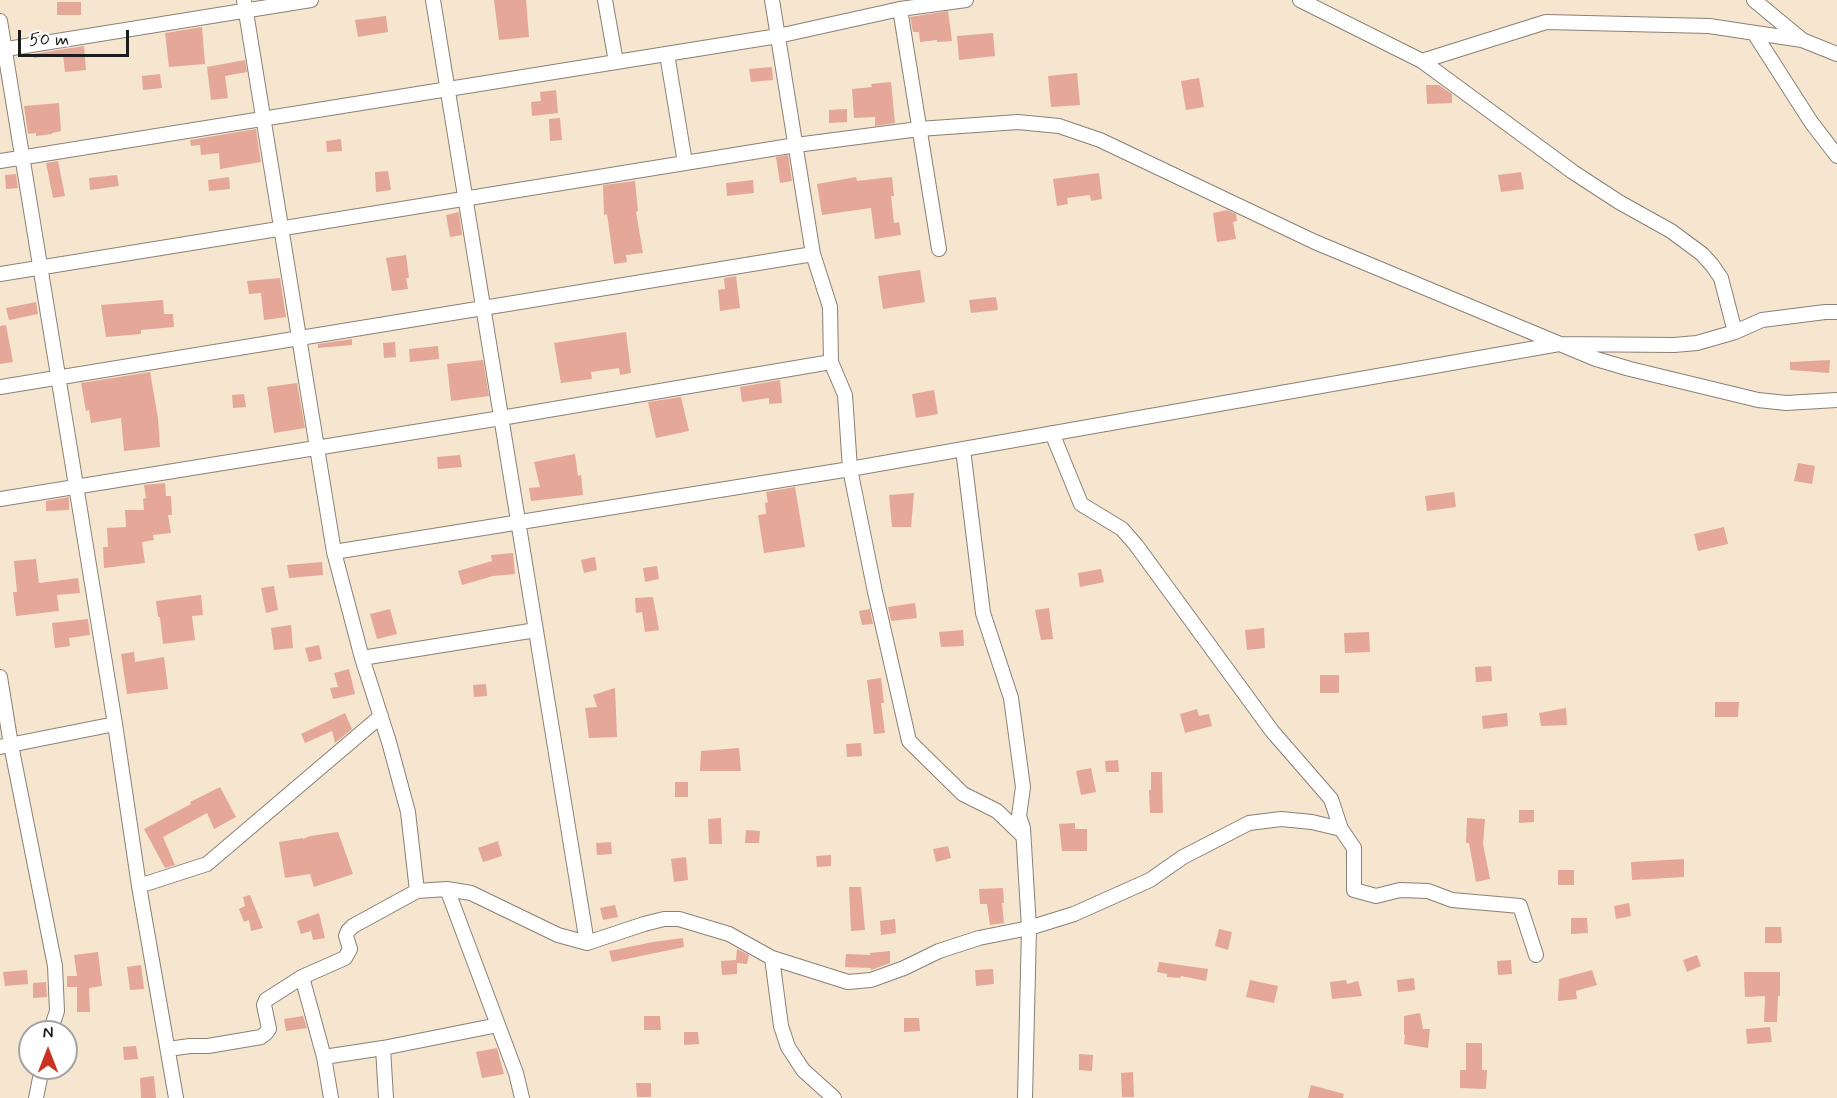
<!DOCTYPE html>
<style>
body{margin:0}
#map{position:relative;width:1837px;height:1098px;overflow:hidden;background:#f6e5cf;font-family:Mynerve,sans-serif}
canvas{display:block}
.north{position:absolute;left:18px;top:1020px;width:60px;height:60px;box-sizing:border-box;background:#fff;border:2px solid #a4a4a4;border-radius:50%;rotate:0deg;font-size:16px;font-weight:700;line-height:24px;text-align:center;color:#1c1c1c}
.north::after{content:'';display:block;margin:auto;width:21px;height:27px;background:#c8321e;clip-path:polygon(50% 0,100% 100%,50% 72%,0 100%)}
.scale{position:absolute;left:18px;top:30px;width:111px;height:27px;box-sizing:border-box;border:3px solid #1c1c1c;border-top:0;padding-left:8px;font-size:18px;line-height:21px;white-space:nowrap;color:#1c1c1c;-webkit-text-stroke:4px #fff;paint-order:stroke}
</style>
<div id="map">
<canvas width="1837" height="1098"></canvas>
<div class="north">N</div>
<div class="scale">50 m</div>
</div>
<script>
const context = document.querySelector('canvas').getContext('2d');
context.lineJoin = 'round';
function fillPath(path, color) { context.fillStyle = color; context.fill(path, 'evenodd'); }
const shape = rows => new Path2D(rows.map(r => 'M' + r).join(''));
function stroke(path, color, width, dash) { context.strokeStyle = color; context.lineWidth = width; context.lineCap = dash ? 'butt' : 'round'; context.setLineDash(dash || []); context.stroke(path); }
fillPath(shape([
 [494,0,526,0,529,37,499,40],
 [57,2,81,2,81,15,57,15],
 [948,11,952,41,937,42,937,40,920,42,919,32,913,32,910,17],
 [386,16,388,32,358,37,355,20],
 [202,27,205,64,169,67,165,33],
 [993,33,995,56,959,60,957,36],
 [84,46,86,70,65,72,63,54,34,58,33,54],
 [245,60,247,72,225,76,228,98,211,100,207,67],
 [772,67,773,80,751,82,749,69],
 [1077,73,1080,105,1051,107,1048,76],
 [160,74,162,88,143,90,142,76],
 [1199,78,1204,107,1186,110,1181,81],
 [891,82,895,123,875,126,875,117,854,118,852,89,872,87,871,84],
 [1426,85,1439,85,1452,94,1452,103,1427,104],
 [556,90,558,113,532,116,531,102,541,101,540,92],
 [59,103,61,131,52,133,52,134,36,136,36,133,28,134,24,106],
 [847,109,847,122,829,123,829,110],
 [560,118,562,140,550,141,549,119],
 [256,129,261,162,220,169,219,153,201,155,200,145,191,146,190,140],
 [341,139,342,151,327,152,326,141],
 [788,155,792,181,780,183,776,157],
 [58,161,65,196,53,198,46,163],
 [388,171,391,190,376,192,375,172],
 [1521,172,1524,189,1501,192,1498,175],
 [1099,173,1102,199,1091,201,1090,195,1067,198,1068,204,1057,206,1053,179],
 [16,174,18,188,6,189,5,175],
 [117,175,119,186,90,190,89,178],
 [229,177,230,189,209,191,208,180],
 [856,177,857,181,892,177,894,196,891,196,894,223,899,222,901,235,875,239,871,208,822,215,817,184],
 [753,180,754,193,727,196,726,183],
 [635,181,638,211,636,212,643,253,626,255,627,262,614,264,607,214,604,215,603,185],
 [1227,210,1236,214,1237,221,1233,222,1236,239,1217,242,1213,213],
 [459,212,462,235,450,237,446,215],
 [406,255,409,278,406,278,408,289,392,291,386,258],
 [920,270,925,302,883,309,878,276],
 [736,276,740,308,720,311,718,290,725,289,724,278,737,276],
 [280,278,286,317,264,320,261,293,249,294,247,281],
 [996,297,998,310,971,313,969,300],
 [163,300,164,314,173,314,174,327,141,330,141,334,106,337,101,305],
 [36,302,38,314,9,320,6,308],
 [6,325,13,362,0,364,0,326],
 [626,332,631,373,620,375,619,368,591,372,592,379,561,383,554,343],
 [352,339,352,345,318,348,318,344],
 [395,342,396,357,384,358,383,343],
 [438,346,439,359,410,362,409,349],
 [483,360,489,396,451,401,447,364],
 [1830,360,1829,373,1790,370,1790,362],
 [150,372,158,418,160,447,124,451,121,418,91,423,89,410,86,411,81,383],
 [780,380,782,403,769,404,769,398,742,402,740,387],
 [297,383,305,428,274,433,267,387],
 [934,390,938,414,916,418,912,394],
 [244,394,246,407,233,408,232,395],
 [681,397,689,431,656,438,648,402],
 [575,454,578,476,581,475,583,495,531,501,529,488,540,487,534,462],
 [460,455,462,467,438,469,437,457],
 [1798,463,1815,466,1812,484,1794,481],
 [165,483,166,496,171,496,172,515,168,515,171,533,153,535,154,540,142,542,145,563,104,568,103,547,108,547,107,528,126,527,125,510,144,510,143,499,146,498,144,485],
 [795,487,805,547,764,553,758,515,766,514,765,503,768,502,766,492],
 [1454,492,1456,507,1427,511,1425,496],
 [914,493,911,527,892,527,889,495],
 [69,497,69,510,46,511,46,501],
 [1724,527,1728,544,1698,551,1694,534],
 [513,553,515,574,493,576,462,585,458,571,492,561,491,555],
 [595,557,597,570,584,573,581,560],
 [36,559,39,583,78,578,80,593,57,595,59,611,16,616,13,592,17,592,14,561],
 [322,562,323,575,289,578,287,565],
 [657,566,659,579,645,582,643,568],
 [1101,569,1104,582,1080,587,1078,573],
 [274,586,278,610,266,613,261,588],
 [201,595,203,615,192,616,195,640,163,644,160,617,158,617,156,601],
 [653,597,659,630,645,632,642,612,636,613,635,598],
 [915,603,917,618,891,621,888,607],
 [1049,608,1053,639,1041,640,1035,610],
 [390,609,397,634,377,639,370,614],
 [870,609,873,624,862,625,859,611],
 [88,619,90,635,69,638,70,646,55,648,52,623],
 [291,625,293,648,274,650,271,628],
 [1264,628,1265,648,1247,650,1245,630],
 [963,630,964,646,941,647,939,632],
 [1369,632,1370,652,1345,653,1344,633],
 [319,645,322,659,309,662,305,648],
 [134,652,135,662,164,657,168,689,127,694,121,654],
 [1491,666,1492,681,1476,682,1475,667],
 [349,669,355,694,333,699,330,688,338,687,334,673],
 [1320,675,1339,675,1339,693,1320,693],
 [881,678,884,703,881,703,885,733,874,734,867,680],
 [486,684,487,696,474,697,473,685],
 [615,688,617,737,589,738,585,708,597,707,593,695],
 [1715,702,1739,702,1738,717,1715,717],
 [1566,708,1567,725,1541,726,1539,713],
 [1197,709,1199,716,1209,714,1212,726,1185,733,1180,714],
 [345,713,352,729,335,743,332,731,305,743,301,734],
 [1507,713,1508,726,1483,729,1482,716],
 [861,743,862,756,847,757,846,744],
 [739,748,741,771,700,771,701,751],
 [1118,760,1119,772,1106,772,1105,761],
 [1091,768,1096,792,1081,795,1076,771],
 [1151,772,1162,772,1163,813,1150,813,1149,790,1151,790],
 [675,782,688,782,688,797,675,797],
 [220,787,236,817,214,829,207,813,163,837,175,865,165,868,144,829,191,804,190,802],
 [1519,810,1534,810,1534,822,1519,823],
 [721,818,722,844,709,844,708,819],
 [1467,818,1485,819,1483,844,1490,879,1476,882,1469,843,1466,843],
 [1075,823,1075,829,1087,829,1087,851,1062,851,1059,824],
 [746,830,760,831,759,843,745,843],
 [338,832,353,874,314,887,310,874,285,878,279,842,303,838,303,839,310,836],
 [498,841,502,856,483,862,478,848],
 [611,842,612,854,597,855,596,843],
 [948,846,951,858,936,862,933,849],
 [831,855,831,866,817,867,816,856],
 [686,857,688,880,674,882,671,859],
 [1684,859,1684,877,1632,880,1631,862],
 [1558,870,1574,870,1574,885,1558,885],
 [849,887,861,887,865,930,851,931],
 [1003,888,1004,903,1002,903,1004,923,990,925,987,904,980,904,979,889],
 [250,895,263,928,251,931,249,920,244,922,239,909,245,906,243,897],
 [1629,903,1631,916,1616,919,1614,906],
 [615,905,618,917,603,920,600,908],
 [319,913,325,938,313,940,311,931,301,934,297,921],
 [1571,918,1587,918,1588,933,1571,934],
 [895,919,896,933,881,935,880,921],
 [1765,927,1781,927,1782,943,1765,943],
 [1219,929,1232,932,1228,950,1215,946],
 [683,938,684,947,612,962,609,951,653,942],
 [737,949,749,955,747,964,737,963,737,974,722,975,721,961,736,960],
 [890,951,890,963,871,970,871,968,845,967,846,954,870,955,870,953],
 [98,952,102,986,89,988,90,1012,77,1012,77,987,67,987,67,976,77,976,74,955],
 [1697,955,1701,966,1687,972,1683,960],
 [1511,960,1512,974,1498,975,1497,961],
 [1159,962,1208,969,1206,981,1181,976,1180,978,1167,977,1167,974,1157,972],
 [141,965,144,989,130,990,127,967],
 [993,969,994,984,976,986,975,970],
 [27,970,28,984,5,986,3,972],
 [1592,970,1597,985,1576,991,1577,999,1558,1001,1559,979],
 [1744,972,1780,972,1780,996,1778,996,1777,1022,1764,1022,1765,996,1745,997],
 [1414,978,1415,990,1398,992,1397,980],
 [1250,980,1278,986,1274,1003,1246,997],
 [1346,980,1347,984,1358,981,1362,996,1332,999,1330,982],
 [46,982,47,997,33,998,33,983],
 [1420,1013,1423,1029,1430,1029,1428,1048,1404,1044,1405,1035,1404,1035,1404,1016],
 [303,1016,307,1028,286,1031,284,1019],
 [644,1016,660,1016,661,1030,644,1030],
 [904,1018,919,1018,920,1031,904,1032],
 [1770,1027,1772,1042,1747,1044,1746,1029],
 [684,1032,698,1032,699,1044,684,1045],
 [1466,1043,1482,1043,1482,1070,1487,1070,1486,1089,1460,1088,1460,1070,1466,1070],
 [136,1046,138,1059,124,1060,123,1047],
 [497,1048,504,1074,482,1078,476,1052],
 [1079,1054,1093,1055,1092,1071,1079,1070],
 [1133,1072,1134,1097,1122,1097,1121,1073],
 [154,1076,156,1098,141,1098,140,1078],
 [636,1083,651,1083,651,1097,637,1097],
 [1311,1085,1344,1094,1343,1098,1308,1098]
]), '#e5a798');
const street = shape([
 [244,0,334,552,362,658,389,742,408,812,417,891],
 [433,0,587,943],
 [605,0,616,62],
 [772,0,813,254,830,307,831,362,845,395,850,469,875,592,909,741,963,794,997,811,1023,836],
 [1300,0,1422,61,1546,22,1709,26,1802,40,1837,54],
 [1754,0,1801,39],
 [900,9,939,249],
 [0,21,115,724,139,886,176,1098],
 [1754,33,1811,122,1837,156],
 [0,50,311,0],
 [667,54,685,163],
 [1422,61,1573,172,1619,202,1671,231,1702,254,1712,265,1721,278,1735,332],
 [0,161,778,36,900,9,966,0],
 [0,274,796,145,919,129,1018,122,1059,126,1100,140,1315,242,1596,359,1630,369,1758,400,1786,403,1837,400],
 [0,387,813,254],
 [1052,433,1081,504,1122,529,1136,545,1272,731,1331,799,1341,829],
 [963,449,983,613,1011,698,1023,787,1019,816,1023,828,1029,928,1025,1098],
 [0,499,501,418,831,362],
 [334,552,850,469,1559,344,1674,345,1697,343,1735,332,1762,320,1825,312,1837,312],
 [362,658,536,630],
 [0,677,11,745,55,966,57,1011,50,1032],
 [0,747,115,724],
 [139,886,207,864,381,716],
 [447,889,516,1073,522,1098],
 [772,958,781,1026,788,1047,803,1070,834,1098],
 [302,977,324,1057,383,1048,386,1098],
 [383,1048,498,1025],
 [168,1049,190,1046,208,1046,261,1037,266,1033,269,1029,264,1005,266,1000,302,977,345,958,350,949,346,936,348,931,353,926,417,891,447,889,471,893,558,935,587,943,644,924,664,919,679,919,729,934,772,958,848,982,871,980,904,968,939,951,979,938,1029,928,1074,914,1150,880,1183,857,1249,823,1281,819,1312,822,1341,829,1354,848,1354,890,1376,896,1400,890,1428,891,1452,900,1520,906,1536,955],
 [324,1057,331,1098],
 [36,1098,42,1068]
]);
stroke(street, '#898076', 16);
stroke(street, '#fff', 14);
</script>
